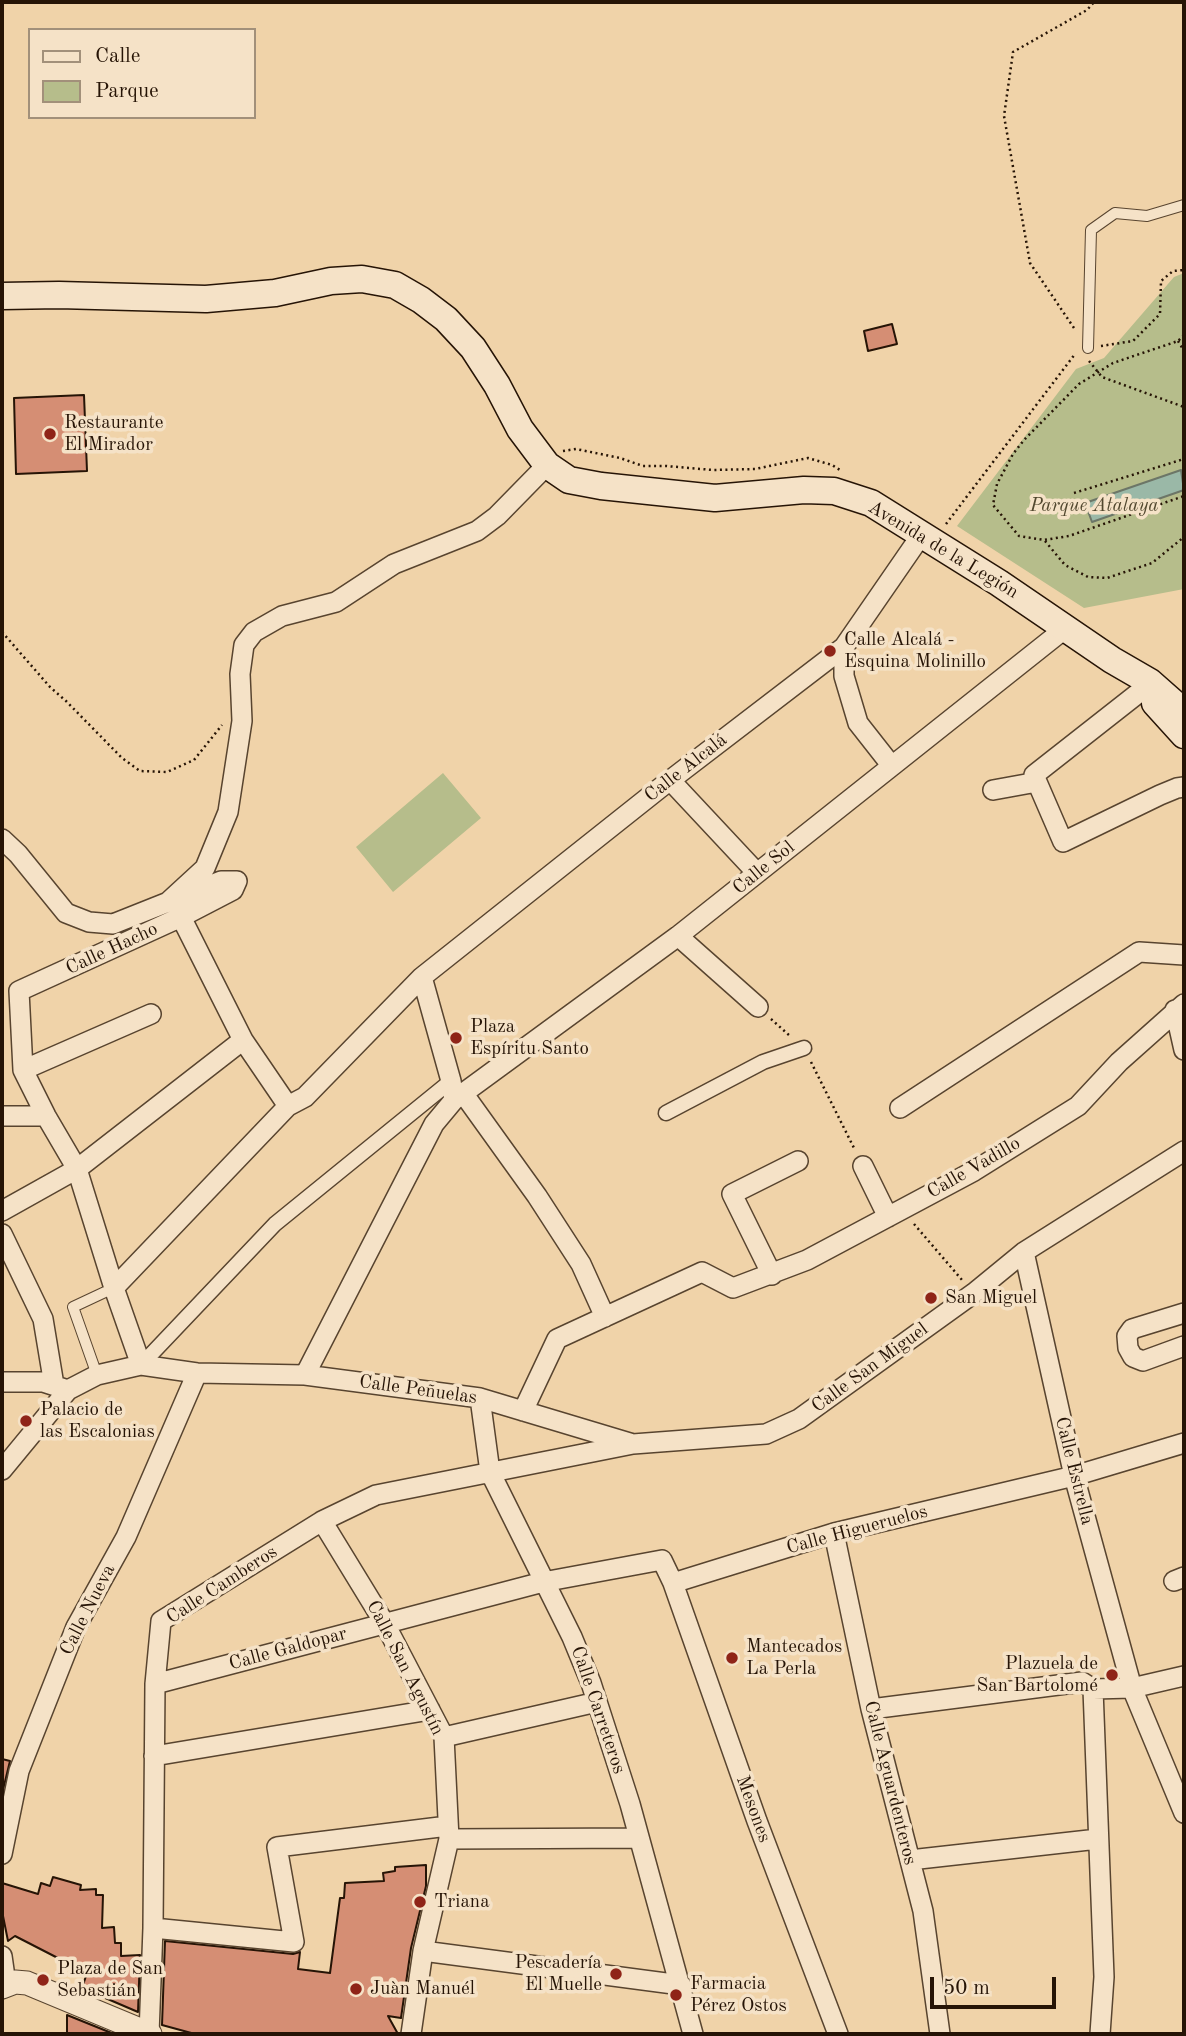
<!DOCTYPE html>
<meta charset="utf-8">
<style>
body{margin:0}
#map{position:relative;width:1186px;height:2036px;overflow:hidden;background:#f0d3a9;font-family:"Old Standard TT",serif}
canvas{display:block}
.frame{position:absolute;inset:0;border:4px solid #261406;pointer-events:none}
.legend{position:absolute;left:28px;top:28px;width:228px;height:91px;box-sizing:border-box;background:#f5e2c7;border:2px solid #a2907a;margin:0;padding:9px 12px;list-style:none;font-size:21px;color:#261406}
.legend li{display:flex;align-items:center;gap:14px;height:35px}
.legend b{width:35px;border:2px solid #a2907a}
.scale{position:absolute;left:930px;top:1977px;width:126px;height:32px;box-sizing:border-box;border:4px solid #261406;border-top:0;padding-left:9px;font-size:21px;line-height:24px;white-space:nowrap;color:#261406;-webkit-text-stroke:5px #f5e2c7;paint-order:stroke}
</style>
<div id="map">
<canvas width="1186" height="2036"></canvas>
<div class="frame"></div>
<ul class="legend">
<li><b style="height:9px;background:#f5e2c7"></b>Calle</li>
<li><b style="height:19px;background:#b6bd8b"></b>Parque</li>
</ul>
<div class="scale">50 m</div>
</div>
<script>
const context = document.querySelector('canvas').getContext('2d');
context.lineJoin = 'round';
function fillPath(path, color) { context.fillStyle = color; context.fill(path, 'evenodd'); }
const shape = rows => new Path2D(rows.map(r => 'M' + r).join(''));
function stroke(path, color, width, dash) { context.strokeStyle = color; context.lineWidth = width; context.lineCap = dash ? 'butt' : 'round'; context.setLineDash(dash || []); context.stroke(path); }
function label(font, color, halo, rows, align = 'center') {
  context.font = font + ' "Old Standard TT",serif'; context.lineWidth = 7; context.setLineDash([]); context.textBaseline = 'middle'; context.strokeStyle = halo; context.fillStyle = color; for (const [text, x, y, turn = 0] of rows) {
    context.save(); context.translate(x, y); context.rotate((+turn || 0) * Math.PI / 180); context.textAlign = isNaN(turn) ? turn : align; if (halo) context.strokeText(text, 0, 0); context.fillText(text, 0, 0); context.restore();
  }
}
fillPath(shape([
 [1184,273,1184,589,1084,608,957,526,1076,369,1104,358,1174,277],
 [443,773,481,818,393,892,356,847]
]), '#b6bd8b');
const water = shape([
 [1181,470,1184,490,1092,522,1085,503,1181,470]
]);
fillPath(water, '#9ab8a7');
stroke(water, '#6c7667', 2);
const building = shape([
 [892,324,897,344,868,351,864,331,892,324],
 [84,395,87,471,16,474,14,398,84,395],
 [2,1759,10,1761,2,1794,2,1759],
 [426,1865,426,1886,411,1948,401,2018,388,2016,398,2034,195,2034,162,2025,165,1941,293,1954,300,1952,298,1969,330,1973,340,1898,344,1898,345,1883,384,1881,383,1873,395,1871,395,1867,426,1865],
 [53,1877,81,1885,80,1890,96,1889,96,1895,103,1895,102,1928,114,1927,115,1943,121,1943,121,1956,140,1955,138,2012,82,1988,87,1973,15,1936,8,1941,2,1911,2,1883,38,1894,41,1883,50,1886,53,1877],
 [67,2015,114,2034,67,2034,67,2015]
]);
fillPath(building, '#d58e74');
stroke(building, '#261406', 2);
const service = shape([
 [1088,348,1091,230,1115,213,1147,216,1184,205],
 [97,1375,73,1307,105,1292]
]);
const pedestrian = shape([
 [666,1113,763,1062,804,1048],
 [141,1365,275,1224,451,1081]
]);
const minor = shape([
 [844,647,844,676,858,723,891,765],
 [1141,691,1034,775,1063,842,1160,795,1177,788,1184,787],
 [670,780,757,873],
 [993,790,1037,782],
 [2,839,18,854,66,913,89,922,113,924,221,881,237,881,233,890,181,917],
 [168,902,205,868,228,812,242,721,240,674,244,645,254,632,282,616,336,602,394,564,477,531,497,516,547,465],
 [678,936,758,1007],
 [422,977,451,1081,454,1100],
 [1175,1010,1184,1050],
 [23,1070,151,1014],
 [463,1093,537,1196,581,1264,605,1317],
 [900,1108,1139,952,1184,955],
 [2,1116,46,1116],
 [863,1166,888,1217],
 [2,1211,77,1169,243,1040],
 [2,1234,43,1319,54,1385],
 [1024,1252,1074,1476,1132,1688,1184,1813],
 [772,1275,732,1194,798,1161],
 [114,1288,288,1106,305,1097,422,977,660,788,844,647,922,534],
 [1184,1313,1132,1329,1127,1336,1128,1348,1133,1357,1143,1361,1184,1346],
 [141,1365,114,1288,77,1169,46,1116,23,1070,19,991,181,917,243,1040,288,1106],
 [305,1375,434,1124,454,1100,678,936,1067,627],
 [2,1382,43,1382,68,1390,97,1375,141,1365,197,1373,305,1375,480,1398,630,1443],
 [480,1398,490,1472,572,1637,591,1683,630,1804,693,2034],
 [523,1411,557,1339,702,1272,733,1288,807,1260,974,1171,1078,1106,1119,1062,1184,1004],
 [2,1470,68,1390],
 [322,1521,385,1624,444,1737,449,1839,423,1951,411,2034],
 [834,1533,871,1709,923,1911,940,2034],
 [1174,1581,1184,1577],
 [673,1583,757,1821,838,2034],
 [155,1684,543,1582,662,1560,673,1583,834,1533,1074,1476,1184,1443],
 [1093,1689,1104,1977,1100,2034],
 [1093,1689,1132,1688,1184,1676],
 [871,1709,1082,1682,1093,1689],
 [444,1737,597,1702],
 [154,1756,430,1710],
 [449,1839,639,1838],
 [2,1854,19,1771,76,1627,126,1537,197,1373],
 [910,1860,1098,1839],
 [153,1928,294,1942,277,1847,448,1826],
 [423,1951,681,1985],
 [2,1956,6,1984],
 [149,2034,153,1928,155,1684,161,1621,322,1521,376,1495,633,1444,766,1434,799,1419,974,1293,1024,1252,1184,1151]
]);
const tertiary = shape([
 [2,1987,15,1982,27,1983,150,2034]
]);
const secondary = shape([
 [2,296,59,295,206,299,275,293,331,281,362,279,395,285,421,300,446,319,473,348,497,385,520,429,547,465,569,480,601,486,715,498,804,490,834,491,871,503,999,583,1112,660,1150,682,1184,712],
 [1155,703,1184,735]
]);
stroke(service, '#58442f', 12);
stroke(pedestrian, '#58442f', 17);
stroke(minor, '#58442f', 22);
stroke(tertiary, '#58442f', 25);
stroke(secondary, '#261406', 29);
stroke(shape([
 [1074,328,1030,263,1004,116,1013,52,1087,10,1094,2],
 [1184,335,1178,341,1113,363,1079,384,1024,440,1013,454,997,484,993,505,1019,536,1044,540,1069,536,1184,496],
 [1178,341,1184,351],
 [1101,346,1133,341,1160,314,1161,281,1173,271,1184,270],
 [1089,361,1102,377,1184,407],
 [563,451,576,449,620,458,643,466,666,466,713,470,755,469,808,458,832,465,840,470],
 [1074,493,1184,459],
 [946,524,1075,354],
 [1045,541,1065,565,1088,577,1107,578,1152,563,1184,537],
 [2,632,50,687,66,701,122,758,140,771,167,772,194,760,222,725],
 [771,1019,790,1036],
 [811,1062,855,1150],
 [914,1224,962,1280]
]), '#261406', 2.5, [2, 3.5]);
stroke(service, '#f5e2c7', 10);
stroke(pedestrian, '#f5e2c7', 14);
stroke(minor, '#f5e2c7', 19);
stroke(tertiary, '#f5e2c7', 23);
stroke(secondary, '#f5e2c7', 26);
for (const [x, y, r, color] of [
 [50,434,7,"#8f2418"],
 [830,651,7,"#8f2418"],
 [456,1038,7,"#8f2418"],
 [931,1298,7,"#8f2418"],
 [26,1421,7,"#8f2418"],
 [732,1658,7,"#8f2418"],
 [1112,1675,7,"#8f2418"],
 [420,1902,7,"#8f2418"],
 [616,1974,7,"#8f2418"],
 [43,1980,7,"#8f2418"],
 [356,1989,7,"#8f2418"],
 [676,1995,7,"#8f2418"]
]) { const dot = new Path2D(); dot.arc(x, y, r, 0, 2 * Math.PI); context.fillStyle = color; context.fill(dot); stroke(dot, '#f5e2c7', 2.5); }
label('19px', '#261406', '#f5e2c7', [
 ["Restaurante",64,423],
 ["El Mirador",64,445],
 ["Calle Alcalá -",844,640],
 ["Esquina Molinillo",844,662],
 ["Plaza",470,1027],
 ["Espíritu Santo",470,1049],
 ["San Miguel",945,1298],
 ["Palacio de",40,1410],
 ["las Escalonias",40,1432],
 ["Mantecados",746,1647],
 ["La Perla",746,1669],
 ["Plazuela de",1098,1664,"right"],
 ["San Bartolomé",1098,1686,"right"],
 ["Triana",434,1902],
 ["Pescadería",602,1963,"right"],
 ["El Muelle",602,1985,"right"],
 ["Plaza de San",57,1969],
 ["Sebastián",57,1991],
 ["Farmacia",690,1984],
 ["Pérez Ostos",690,2006],
 ["Juàn Manuél",370,1989]
], 'left');
label('italic 19px', '#51472e', '#f5e2c7', [
 ["Parque Atalaya",1094,506]
]);
label('19px', '#261406', '#f5e2c7', [
 ["Avenida de la Legión",943,550,31],
 ["Calle Alcalá",686,768,-38],
 ["Calle Sol",764,868,-39],
 ["Calle Hacho",112,949,-25],
 ["Calle Vadillo",974,1168,-30],
 ["Calle San Miguel",870,1368,-36],
 ["Calle Peñuelas",418,1390,8],
 ["Calle Estrella",1074,1471,76],
 ["Calle Higueruelos",857,1530,-15],
 ["Calle Camberos",222,1585,-33],
 ["Calle Nueva",88,1610,-63],
 ["Calle Galdopar",288,1649,-15],
 ["Calle San Agustín",405,1668,63],
 ["Calle Carreteros",598,1710,71],
 ["Calle Aguardenteros",890,1783,76],
 ["Mesones",753,1809,70]
]);
</script>
